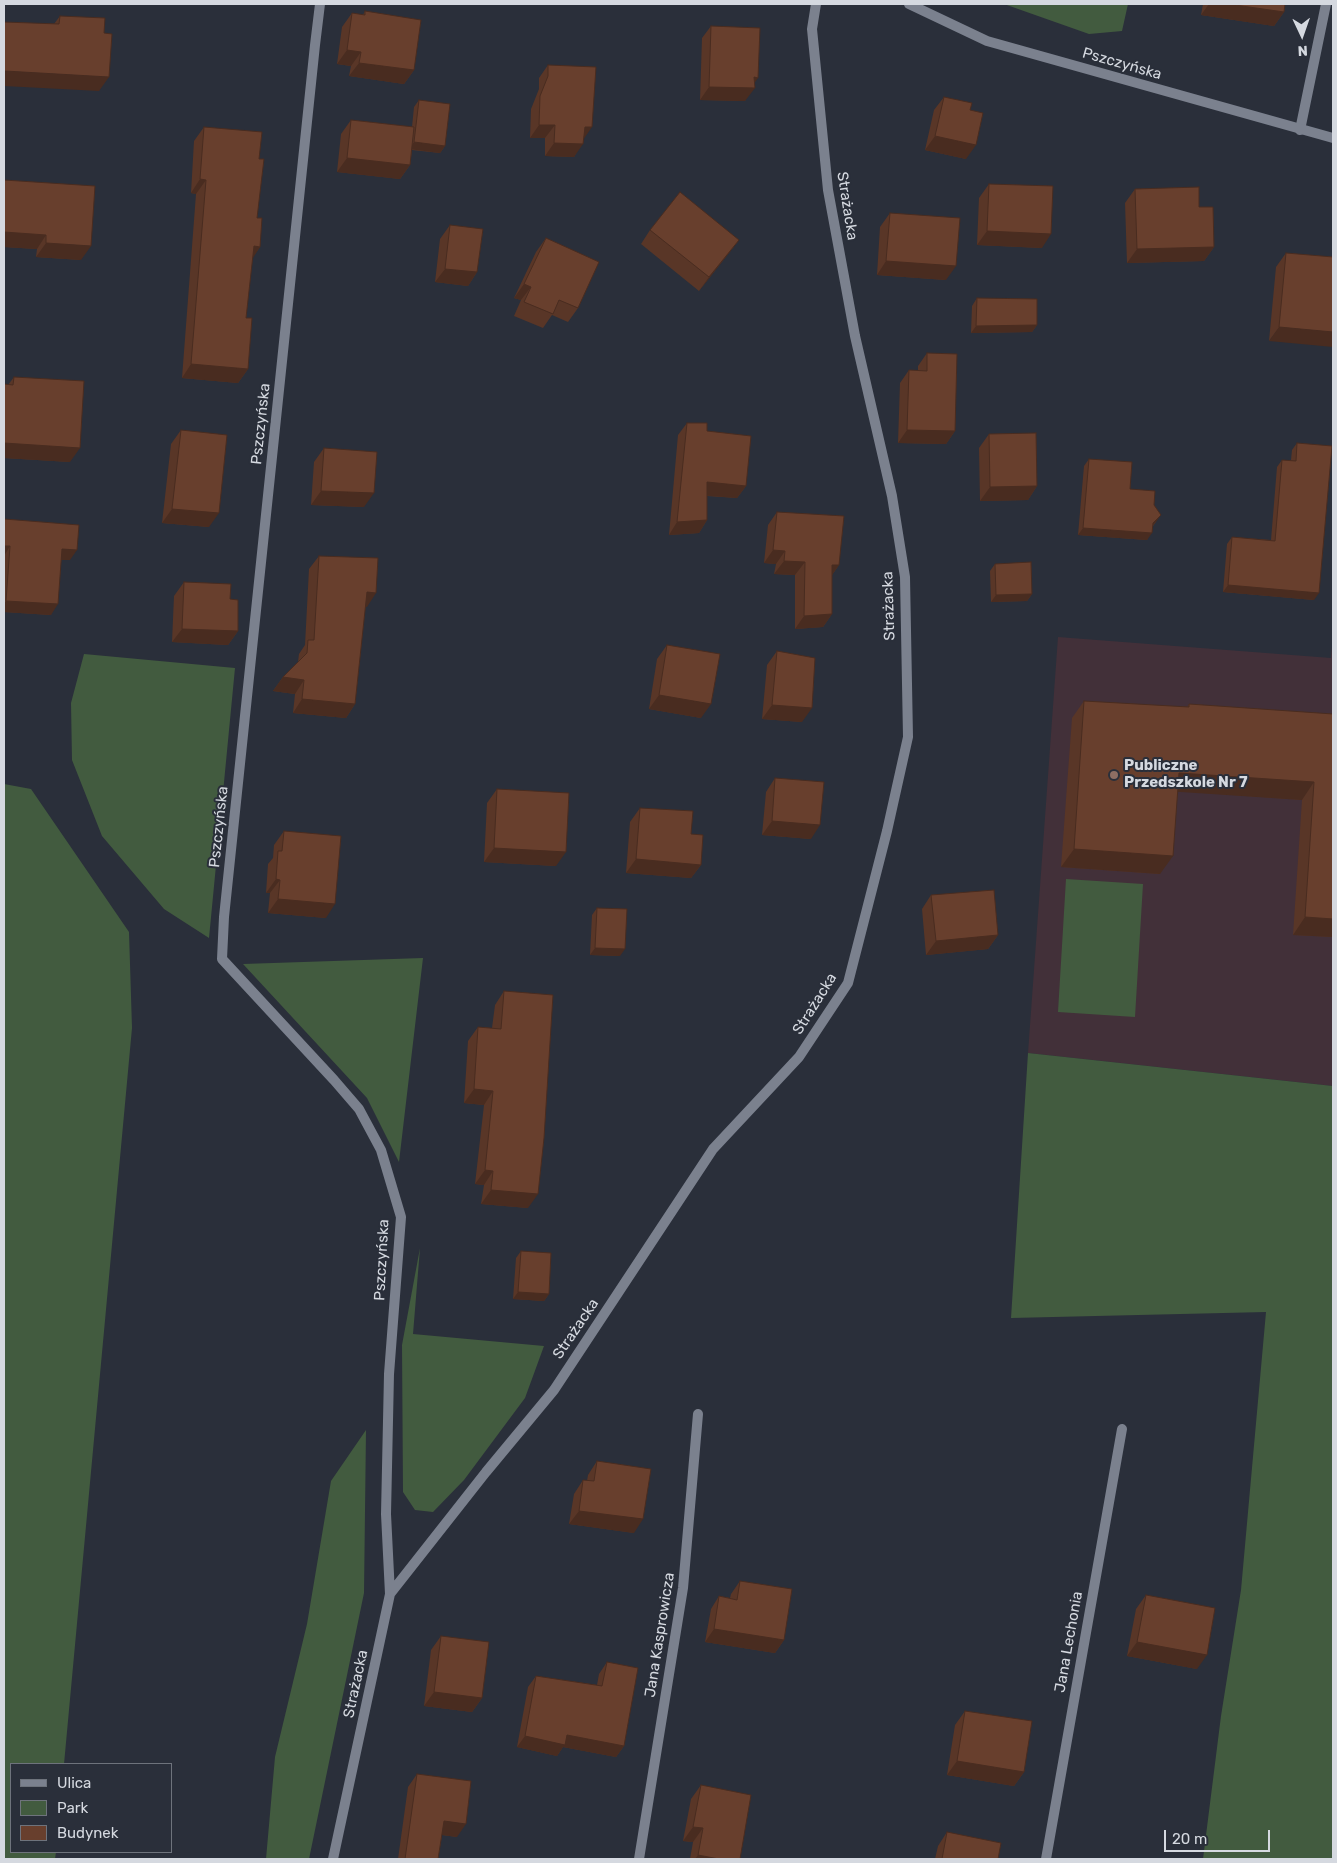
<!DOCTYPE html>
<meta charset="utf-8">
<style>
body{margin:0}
#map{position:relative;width:1337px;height:1863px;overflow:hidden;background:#2a2f3a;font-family:Rubik,sans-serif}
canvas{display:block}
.frame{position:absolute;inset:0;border:5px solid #d5d9e0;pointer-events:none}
.legend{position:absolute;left:10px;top:1763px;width:162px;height:90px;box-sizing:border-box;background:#2a2f3a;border:1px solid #6e737c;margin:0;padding:6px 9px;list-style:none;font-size:15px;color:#d5d9e0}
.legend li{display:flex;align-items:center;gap:10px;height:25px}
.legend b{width:25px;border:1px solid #6e737c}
.north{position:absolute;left:1277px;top:10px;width:50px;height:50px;-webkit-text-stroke:4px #2a2f3a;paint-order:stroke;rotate:177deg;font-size:14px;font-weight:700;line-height:20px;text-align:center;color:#d5d9e0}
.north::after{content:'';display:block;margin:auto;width:18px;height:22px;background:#d5d9e0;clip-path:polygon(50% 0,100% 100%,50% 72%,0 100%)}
.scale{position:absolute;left:1164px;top:1830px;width:106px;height:22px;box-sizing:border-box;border:2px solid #d5d9e0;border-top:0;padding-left:6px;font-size:15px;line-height:18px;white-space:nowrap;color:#d5d9e0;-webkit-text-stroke:4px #2a2f3a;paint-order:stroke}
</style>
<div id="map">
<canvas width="1337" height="1863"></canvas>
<div class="frame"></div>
<ul class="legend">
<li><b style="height:6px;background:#7b818e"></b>Ulica</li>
<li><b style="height:14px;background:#425b3f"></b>Park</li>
<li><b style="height:14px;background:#683f2d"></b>Budynek</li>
</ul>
<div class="north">N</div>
<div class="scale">20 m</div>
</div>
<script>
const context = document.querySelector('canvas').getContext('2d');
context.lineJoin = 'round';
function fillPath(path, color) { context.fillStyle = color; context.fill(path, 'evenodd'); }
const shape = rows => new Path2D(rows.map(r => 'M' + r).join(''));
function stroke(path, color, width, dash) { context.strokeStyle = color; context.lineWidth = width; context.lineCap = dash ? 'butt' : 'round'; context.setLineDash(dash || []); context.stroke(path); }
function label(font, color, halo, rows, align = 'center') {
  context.font = font + ' Rubik,sans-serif'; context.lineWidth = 4; context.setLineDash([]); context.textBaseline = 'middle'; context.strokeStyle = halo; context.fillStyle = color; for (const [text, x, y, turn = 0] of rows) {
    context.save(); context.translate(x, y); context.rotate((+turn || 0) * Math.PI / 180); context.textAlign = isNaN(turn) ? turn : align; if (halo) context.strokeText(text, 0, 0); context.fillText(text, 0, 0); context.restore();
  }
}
fillPath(shape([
 [1333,636,1333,1086,1028,1053,1058,637,1331,658]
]), '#423039');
fillPath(shape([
 [1004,4,1128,4,1122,31,1089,34],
 [84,654,235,668,209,938,164,909,102,836,72,760,71,703],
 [4,784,31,789,129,932,132,1028,64,1764,11,1764,11,1852,56,1852,55,1859,4,1859],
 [1066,879,1143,884,1135,1017,1058,1012],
 [423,958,399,1162,367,1098,243,964],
 [1028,1053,1333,1086,1333,1859,1203,1859,1221,1716,1241,1590,1266,1312,1011,1318],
 [420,1248,413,1334,544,1346,525,1398,464,1480,433,1512,415,1510,403,1492,402,1345],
 [366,1430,364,1593,309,1859,266,1859,275,1757,307,1624,331,1481]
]), '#425b3f');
stroke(shape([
 [320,4,315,45,224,917,222,959,334,1080,359,1109,381,1150,401,1217,389,1374,386,1514,390,1594],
 [1300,130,1326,4],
 [333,1859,390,1594,486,1472,554,1390,713,1149,799,1057,848,983,887,831,908,737,905,577,892,496,855,336,828,190,812,29,816,4],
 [639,1859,683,1588,698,1414],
 [1046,1859,1122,1429]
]), '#7b818e', 10);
stroke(shape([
 [909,4,987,41,1333,138]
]), '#7b818e', 10);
fillPath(shape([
 [1203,4,1285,4,1284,12,1274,26,1201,15],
 [365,11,414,70,404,84,349,76,351,66,337,64,342,27,352,13,363,15],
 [60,16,99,91,54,24],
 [711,26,754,82,745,101,700,100,702,38],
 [548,65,583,140,574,157,545,156,545,138,530,138,531,109,539,89,539,78],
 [944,97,970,110,966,159,925,150,934,110],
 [419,100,445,146,440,153,412,150,410,165,400,179,337,172,341,134,351,120,412,127,414,107],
 [204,127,259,159,257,218,260,247,252,258,246,318,248,369,238,383,182,378,196,194,191,193,194,141],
 [4,180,81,260,36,257,37,249,4,247],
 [989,184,1042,248,977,245,979,198],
 [1135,189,1199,207,1214,247,1204,261,1127,263,1125,203],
 [890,213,946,280,877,275,880,227],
 [450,225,477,272,468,286,435,282,440,239],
 [650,230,739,240,729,253,699,291,641,244],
 [546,238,578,308,568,322,552,315,543,328,514,316,521,300,514,298,536,252],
 [1286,253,1333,257,1269,341,1276,267],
 [977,298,1037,325,1032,332,971,333,972,306],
 [927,353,955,431,946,444,898,443,900,383,909,370,918,370,918,366],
 [14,377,70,462,4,458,4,384,8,385],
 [687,423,707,431,746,486,737,498,707,496,707,520,699,533,669,535,678,435],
 [181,430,209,527,162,523,171,444],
 [989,434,1037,486,1028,500,980,501,979,448],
 [1297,443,1314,600,1223,592,1227,544,1232,537,1271,540,1277,467,1282,460,1291,460,1292,450],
 [324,448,364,507,311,505,314,462],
 [1089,459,1130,489,1154,505,1156,522,1153,526,1147,540,1078,535,1084,466],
 [777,512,839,565,832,575,832,614,823,627,795,629,795,575,774,574,776,564,764,563,768,525],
 [4,519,70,560,61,560,51,615,4,612],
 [319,556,367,607,365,607,355,704,346,718,293,713,295,694,273,691,283,677,298,662,299,654,305,645,309,569],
 [995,564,1032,594,1027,601,991,602,990,571],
 [184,582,230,599,238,631,228,645,172,642,174,596],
 [667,645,701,718,649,709,657,659],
 [777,651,802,722,762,719,767,665],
 [1084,701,1187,707,1189,704,1333,714,1333,937,1293,935,1302,800,1178,791,1160,874,1061,867,1072,718],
 [775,778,811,839,762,835,766,792],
 [497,789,556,866,484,862,487,803],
 [640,808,691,834,701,865,691,878,626,873,630,822],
 [284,831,326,918,268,913,270,893,266,893,268,864,273,858,274,845],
 [931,895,998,935,988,949,926,955,922,909],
 [597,908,620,956,590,955,592,915],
 [504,991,528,1208,481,1204,484,1185,475,1184,484,1105,464,1103,468,1041,478,1027,492,1028,495,1005],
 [521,1251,549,1294,544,1301,513,1299,516,1258],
 [597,1461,634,1533,569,1524,574,1494,583,1480,587,1481,588,1475],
 [740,1581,784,1640,775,1653,705,1642,711,1609,719,1596,730,1598,731,1594],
 [1146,1595,1197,1669,1127,1656,1136,1609],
 [441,1636,482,1698,472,1712,424,1706,431,1650],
 [607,1662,624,1746,616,1757,563,1747,557,1756,517,1747,528,1687,536,1676,597,1685,599,1674],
 [965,1711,1024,1772,1014,1786,947,1775,955,1725],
 [417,1774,457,1837,442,1835,438,1859,398,1859,408,1787],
 [701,1785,740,1859,690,1859,693,1842,683,1841,691,1799],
 [947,1832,998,1859,935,1859,938,1846]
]), '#593627');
fillPath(shape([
 [1209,4,1228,4,1284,12,1274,26,1201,15],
 [347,50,361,52,351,66,337,64],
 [359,63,414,70,404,84,349,76],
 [5,71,109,77,99,91,4,86,4,73],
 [754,77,758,78,751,88,755,88,745,101,700,100,709,87],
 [539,125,555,125,545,138,530,138],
 [585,127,592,127,583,140],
 [935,136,976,145,966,159,925,150],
 [414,142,445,146,440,153,409,149],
 [554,143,583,144,574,157,545,156],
 [347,158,410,165,400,179,337,172],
 [200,179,206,180,196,194,191,193],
 [987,231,1051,234,1042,248,977,245],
 [4,232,46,235,37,249,4,247],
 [739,240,729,253,699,291,709,277],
 [46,243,91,246,81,260,36,257],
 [254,246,260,247,251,261],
 [1214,247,1204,261,1127,263,1137,249],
 [886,261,956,266,946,280,877,275],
 [445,269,477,272,468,286,435,282],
 [524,284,531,287,521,300,514,298],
 [1037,325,1032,332,971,333,976,326],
 [1279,327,1333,332,1333,347,1269,341],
 [191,364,248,369,238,383,182,378],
 [907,430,955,431,946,444,898,443],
 [4,443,80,448,70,462,4,458],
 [707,482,746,486,737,498,698,495],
 [1037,486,1028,500,980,501,990,487],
 [321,491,374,493,364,507,311,505],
 [172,509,219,513,209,527,162,523],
 [1161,515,1156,522,1148,530,1153,523],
 [707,520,699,533,669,535,677,522],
 [1083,528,1152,533,1147,540,1078,535],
 [4,546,10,546,4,556],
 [62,549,77,550,70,560,55,560],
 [773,550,785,551,776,564,764,563],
 [784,561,805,562,795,575,774,574],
 [832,565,839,565,830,578],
 [1228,585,1319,593,1314,600,1223,592],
 [367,592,376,593,367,607,357,606],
 [1032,594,1027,601,991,602,996,595],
 [6,601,58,604,51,615,4,612,4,604],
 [832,614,823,627,795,629,804,616],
 [182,629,238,631,228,645,172,642],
 [283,677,304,680,295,694,273,691],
 [659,695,711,704,701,718,649,709],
 [302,699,355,704,346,718,293,713],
 [772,705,812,708,802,722,762,719],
 [1179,773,1314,782,1302,800,1166,791],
 [772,821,820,825,811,839,762,835],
 [494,848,566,852,556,866,484,862],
 [1074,849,1173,856,1160,874,1061,867],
 [636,859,701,865,691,878,626,873],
 [276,879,280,880,270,893,266,893],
 [278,899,335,904,326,918,268,913],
 [1305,917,1333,919,1333,937,1293,935],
 [998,935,988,949,926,955,936,941],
 [595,948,625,949,620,956,590,955],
 [474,1089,493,1091,484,1105,464,1103],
 [485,1170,493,1171,484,1185,475,1184],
 [491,1190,538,1194,528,1208,481,1204],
 [518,1292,549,1294,544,1301,513,1299],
 [579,1511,643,1519,634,1533,569,1524],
 [714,1629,784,1640,775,1653,705,1642],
 [1137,1642,1207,1655,1197,1669,1127,1656],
 [434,1692,482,1698,472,1712,424,1706],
 [567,1735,624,1746,616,1757,563,1747,557,1756,517,1747,525,1736],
 [957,1761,1024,1772,1014,1786,947,1775],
 [444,1821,466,1824,457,1837,435,1834],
 [693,1827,703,1828,693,1842,683,1841],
 [698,1855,719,1859,695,1859]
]), '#492c20');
const building = shape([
 [1228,4,1285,4,1284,12,1228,4],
 [365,11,421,20,414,70,359,63,361,52,347,50,352,13,365,15,365,11],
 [60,16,105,18,104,33,112,34,109,77,5,71,5,74,4,74,4,22,59,24,60,16],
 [711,26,760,28,758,78,754,77,755,88,709,87,711,26],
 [548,65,596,67,592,127,585,127,583,144,554,143,555,125,539,125,540,96,548,76,548,65],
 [944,97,972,103,970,110,983,113,976,145,935,136,944,97],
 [419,100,450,104,445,146,414,142,419,100],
 [351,120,414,127,410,165,347,158,351,120],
 [204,127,262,132,259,159,264,159,257,218,262,218,260,247,254,246,246,318,252,318,248,369,191,364,206,180,200,179,204,127],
 [4,180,95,186,91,246,46,243,46,235,4,232,4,180],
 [989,184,1053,186,1051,234,987,231,989,184],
 [1199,187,1199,207,1213,207,1214,247,1137,249,1135,189,1199,187],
 [680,192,739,240,709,277,650,230,680,192],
 [890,213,960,218,956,266,886,261,890,213],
 [450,225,483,229,477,272,445,269,450,225],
 [546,238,599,262,578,308,559,300,553,314,524,302,531,287,524,284,546,238],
 [1286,253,1333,257,1333,332,1279,327,1286,253],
 [977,298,1037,299,1037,325,976,326,977,298],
 [927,353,957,354,955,431,907,430,909,370,927,371,927,353],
 [14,377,84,381,80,448,4,443,4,384,13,385,14,377],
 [687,423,707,423,707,431,751,436,746,486,707,482,707,520,677,522,687,423],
 [181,430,227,435,219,513,172,509,181,430],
 [1036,433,1037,486,990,487,989,434,1036,433],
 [1297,443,1332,446,1319,593,1228,585,1232,537,1275,541,1282,460,1296,461,1297,443],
 [324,448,377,452,374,493,321,491,324,448],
 [1089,459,1132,462,1130,489,1155,491,1154,505,1161,515,1153,523,1152,533,1083,528,1089,459],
 [777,512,844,516,839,565,832,565,832,614,804,616,805,562,784,561,785,551,773,550,777,512],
 [4,519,79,525,77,550,62,549,58,604,6,601,10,546,4,546,4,519],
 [319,556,378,558,376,593,367,592,355,704,302,699,304,680,283,677,307,653,308,640,314,640,319,556],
 [1031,562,1032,594,996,595,995,564,1031,562],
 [184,582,231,584,230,599,238,600,238,631,182,629,184,582],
 [667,645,720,654,711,704,659,695,667,645],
 [777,651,815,658,812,708,772,705,777,651],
 [1084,701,1189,707,1189,704,1333,714,1333,919,1305,917,1314,782,1179,773,1173,856,1074,849,1084,701],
 [775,778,824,782,820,825,772,821,775,778],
 [497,789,569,793,566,852,494,848,497,789],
 [640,808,693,811,691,834,703,835,701,865,636,859,640,808],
 [284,831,341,836,335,904,278,899,280,880,276,879,278,851,282,851,284,831],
 [994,890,998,935,936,941,931,895,994,890],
 [597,908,627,909,625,949,595,948,597,908],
 [504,991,553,995,544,1138,538,1194,491,1190,493,1171,485,1170,493,1091,474,1089,478,1027,501,1029,504,991],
 [521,1251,551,1253,549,1294,518,1292,521,1251],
 [597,1461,651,1469,643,1519,579,1511,583,1480,594,1481,597,1461],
 [740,1581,792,1589,784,1640,714,1629,719,1596,737,1600,740,1581],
 [1146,1595,1215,1608,1207,1655,1137,1642,1146,1595],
 [441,1636,489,1642,482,1698,434,1692,441,1636],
 [607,1662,638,1668,624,1746,567,1735,565,1745,525,1736,536,1676,602,1686,607,1662],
 [965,1711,1032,1721,1024,1772,957,1761,965,1711],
 [417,1774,471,1781,466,1824,444,1821,438,1859,405,1859,417,1774],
 [701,1785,751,1795,740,1859,719,1859,698,1855,703,1828,693,1827,701,1785],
 [947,1832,1001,1843,998,1859,942,1859,947,1832]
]);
fillPath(building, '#683f2d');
stroke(building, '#492c20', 1);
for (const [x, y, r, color] of [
 [1114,775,5,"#8d6e63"]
]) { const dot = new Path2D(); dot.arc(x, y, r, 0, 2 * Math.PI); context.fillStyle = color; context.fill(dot); stroke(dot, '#2a2f3a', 2); }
label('15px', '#d5d9e0', '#2a2f3a', [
 ["Pszczyńska",1122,64,16],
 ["Strażacka",847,206,81],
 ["Pszczyńska",261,424,-84],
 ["Strażacka",889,606,-92],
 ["Pszczyńska",219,827,-84],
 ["Strażacka",815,1004,-58],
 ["Pszczyńska",382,1260,-87],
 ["Strażacka",576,1329,-56],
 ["Jana Kasprowicza",660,1635,-81],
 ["Jana Lechonia",1069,1642,-80],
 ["Strażacka",356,1684,-78]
]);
label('bold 15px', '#d5d9e0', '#2a2f3a', [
 ["Publiczne",1124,766],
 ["Przedszkole Nr 7",1124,783]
], 'left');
</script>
